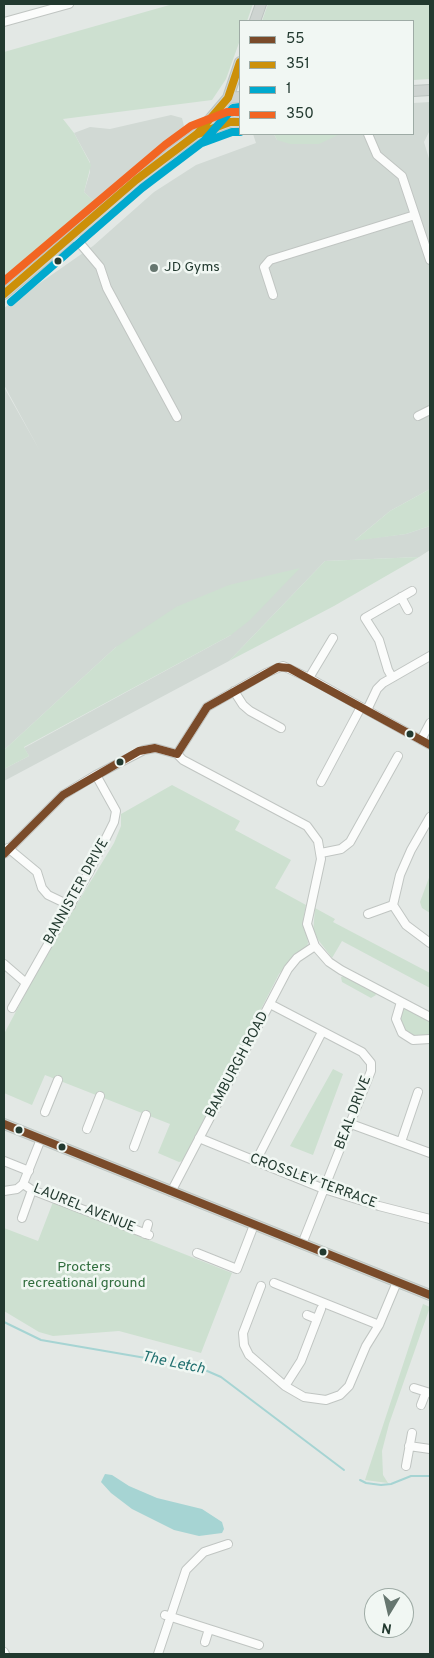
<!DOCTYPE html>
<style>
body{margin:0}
#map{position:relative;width:434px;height:1658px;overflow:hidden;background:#e3e8e5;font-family:Overpass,sans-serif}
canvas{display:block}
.frame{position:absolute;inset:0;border:5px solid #22392f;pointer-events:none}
.legend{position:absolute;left:239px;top:20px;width:175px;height:115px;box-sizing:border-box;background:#f1f7f3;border:1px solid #9eaba5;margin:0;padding:6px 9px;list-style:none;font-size:15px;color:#22392f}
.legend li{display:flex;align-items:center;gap:10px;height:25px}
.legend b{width:25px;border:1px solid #9eaba5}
.north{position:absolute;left:364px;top:1588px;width:50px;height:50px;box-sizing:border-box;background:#f1f7f3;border:1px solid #9eaba5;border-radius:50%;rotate:189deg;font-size:14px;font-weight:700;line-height:20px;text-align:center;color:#22392f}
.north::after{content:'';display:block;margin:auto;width:18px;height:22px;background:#66766f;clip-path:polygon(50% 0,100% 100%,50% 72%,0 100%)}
</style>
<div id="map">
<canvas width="434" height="1658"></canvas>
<div class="frame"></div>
<ul class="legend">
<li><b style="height:6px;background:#7a4b2a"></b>55</li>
<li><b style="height:6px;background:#cc9009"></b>351</li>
<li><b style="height:6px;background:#00a9ce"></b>1</li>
<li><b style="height:6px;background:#f26522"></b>350</li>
</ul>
<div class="north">N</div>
</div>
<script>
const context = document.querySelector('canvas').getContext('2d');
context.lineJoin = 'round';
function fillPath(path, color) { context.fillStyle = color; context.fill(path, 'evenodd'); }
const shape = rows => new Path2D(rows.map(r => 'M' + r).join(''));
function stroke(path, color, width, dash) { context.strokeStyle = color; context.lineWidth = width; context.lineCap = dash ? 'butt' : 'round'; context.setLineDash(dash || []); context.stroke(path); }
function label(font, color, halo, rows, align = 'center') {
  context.font = font + ' Overpass,sans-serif'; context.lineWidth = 5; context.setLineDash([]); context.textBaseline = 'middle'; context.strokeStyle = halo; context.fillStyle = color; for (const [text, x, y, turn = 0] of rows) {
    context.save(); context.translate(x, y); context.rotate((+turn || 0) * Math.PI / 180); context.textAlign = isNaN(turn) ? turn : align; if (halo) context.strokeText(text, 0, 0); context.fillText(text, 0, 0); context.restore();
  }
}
fillPath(shape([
 [430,102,430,130,424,142,430,162,430,489,390,511,355,540,406,534,430,526,430,550,419,557,325,561,229,661,4,781,4,769,29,756,24,748,231,635,116,647,4,750,4,387,40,451,4,385,4,308,93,246,154,192,196,165,256,143,253,134,274,134,277,140,340,134,413,134,413,103],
 [171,115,182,118,184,126,181,132,138,166,97,204,84,192,90,172,90,162,74,133,90,127,110,129]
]), '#d1d9d4');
fillPath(shape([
 [173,4,253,4,247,21,240,21,240,40,226,79,212,100,63,119,74,133,91,165,84,192,97,204,4,283,4,52],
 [268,4,430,4,430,79,413,80,413,21,262,21],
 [274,134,340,134,319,144,290,144,277,140],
 [430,489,430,526,406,534,354,541,390,511],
 [419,557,334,606,229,661,325,561],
 [300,568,250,620,231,635,24,747,29,756,4,769,4,750,116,647,176,607,229,585],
 [172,785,240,821,235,830,291,860,275,888,306,905,303,920,308,942,307,949,294,958,279,974,183,1161,179,1162,158,1153,170,1124,45,1075,32,1105,4,1093,4,1034,47,953,114,843,121,826,121,814],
 [430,875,430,913,422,908,420,902],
 [315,908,335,919,333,922,430,973,430,988,342,941,332,958,313,933],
 [344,976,375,992,376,995,371,998,342,982,341,977],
 [406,1008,430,1022,430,1035,416,1037,405,1030,401,1019,402,1011],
 [333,1069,343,1074,313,1155,290,1146],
 [53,1202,232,1273,201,1353,119,1331,53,1336,39,1332,4,1311,4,1228,38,1241],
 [423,1304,430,1307,389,1424,382,1451,383,1475,388,1483,365,1480]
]), '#cde0d0');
fillPath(shape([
 [105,1474,112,1475,129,1486,157,1498,202,1509,222,1522,224,1529,222,1533,199,1536,174,1530,132,1509,111,1493,101,1482]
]), '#a6d4d3');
stroke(shape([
 [4,1322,41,1340,198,1367,221,1377,344,1470],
 [360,1480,366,1483,381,1485,391,1484,411,1476,430,1476]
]), '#a6d4d3', 2);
const minor = shape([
 [4,22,69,4],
 [368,134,377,155,402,176,430,260],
 [73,235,100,267,107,288,177,417],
 [273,295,264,267,270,260,415,215],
 [418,416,430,410],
 [401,597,408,610],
 [392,677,388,670,379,640,365,618,412,591],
 [309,678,333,638],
 [234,691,243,705,250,711,281,728],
 [367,710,377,689,383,683,430,656],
 [421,740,430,723],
 [177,754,183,760,307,826,318,841,321,859,307,924,315,946,329,962,341,970,430,1017],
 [177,754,207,707,266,673,283,666,309,678,430,745],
 [321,782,361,707],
 [430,817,411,850,400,875,393,905,406,925,430,943],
 [8,848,37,872,42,888,48,895,71,906],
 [321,853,341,849,350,842,398,756],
 [4,854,63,795,96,775,144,750,155,748,177,754],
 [368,914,393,905],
 [4,964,26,983],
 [401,1002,396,1019,402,1033,413,1040,430,1039],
 [270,1004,362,1052,371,1063,371,1071,302,1244],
 [12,1008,89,872,114,822,116,811,96,775],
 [45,1112,58,1080],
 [351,1124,430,1153],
 [87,1129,100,1096],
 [199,1138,324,1189,379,1206,430,1219],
 [401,1142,418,1092],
 [134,1147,146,1115],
 [4,1161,29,1171],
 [256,1161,322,1032],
 [23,1184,32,1190,149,1235],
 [4,1191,17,1189,23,1184,41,1139],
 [171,1192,288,969,297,958,315,946],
 [22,1218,32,1190],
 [145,1234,148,1224],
 [197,1253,237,1269,254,1225],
 [274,1283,379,1325],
 [261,1286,243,1333,244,1345,249,1355,285,1386,304,1397,326,1400,340,1395,349,1386,366,1346,379,1325,397,1282],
 [307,1315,317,1319],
 [285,1386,301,1361,321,1309],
 [414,1388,430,1393],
 [421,1405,426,1392],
 [409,1446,430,1449],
 [406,1466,412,1433],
 [165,1615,259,1645],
 [205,1642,209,1629],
 [4,1652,5,1654],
 [158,1654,186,1570,204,1552,228,1544]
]);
const major = shape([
 [255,21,261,4],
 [413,91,430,90],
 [228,98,240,62],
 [221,106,224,119,233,123,240,122],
 [200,131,228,98,240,97],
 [4,294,171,153,197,134,230,122],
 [4,1124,430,1295]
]);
stroke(minor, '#c0c5c2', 10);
stroke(major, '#bcc4c0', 12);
stroke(minor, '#fbfcfb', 8);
stroke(major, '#ced4d1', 10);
stroke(shape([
 [4,854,63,795,139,751,155,748,177,754,207,707,278,667,289,668,430,745],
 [4,1124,430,1295]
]), '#7a4b2a', 8);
stroke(shape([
 [198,134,230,122,240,122],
 [4,294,136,180,197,134,228,98,240,62]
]), '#cc9009', 8);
stroke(shape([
 [202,143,232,132,240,132],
 [11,302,142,188,204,141,233,108,240,107]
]), '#00a9ce', 8);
stroke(shape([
 [4,281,165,145,191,126,227,112,240,112]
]), '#f26522', 8);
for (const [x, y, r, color] of [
 [58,261,4.5,"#22392f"],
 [154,268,5,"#66766f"],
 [410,734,4.5,"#22392f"],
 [120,762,4.5,"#22392f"],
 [19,1130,4.5,"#22392f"],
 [62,1147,4.5,"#22392f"],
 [323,1252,4.5,"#22392f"]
]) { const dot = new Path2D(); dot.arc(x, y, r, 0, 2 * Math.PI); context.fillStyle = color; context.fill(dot); stroke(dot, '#f1f7f3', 2); }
label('14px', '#22392f', '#f1f7f3', [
 ["JD Gyms",164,268]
], 'left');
label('14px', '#22392f', '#f1f7f3', [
 ["BANNISTER DRIVE",77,892,-61],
 ["BAMBURGH ROAD",238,1065,-62],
 ["BEAL DRIVE",354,1113,-69],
 ["CROSSLEY TERRACE",313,1182,20],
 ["LAUREL AVENUE",84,1209,22]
]);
label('14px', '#306d3d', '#f1f7f3', [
 ["Procters",84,1268],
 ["recreational ground",84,1284]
]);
label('italic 15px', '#217070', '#f1f7f3', [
 ["The Letch",173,1364,12]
]);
</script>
